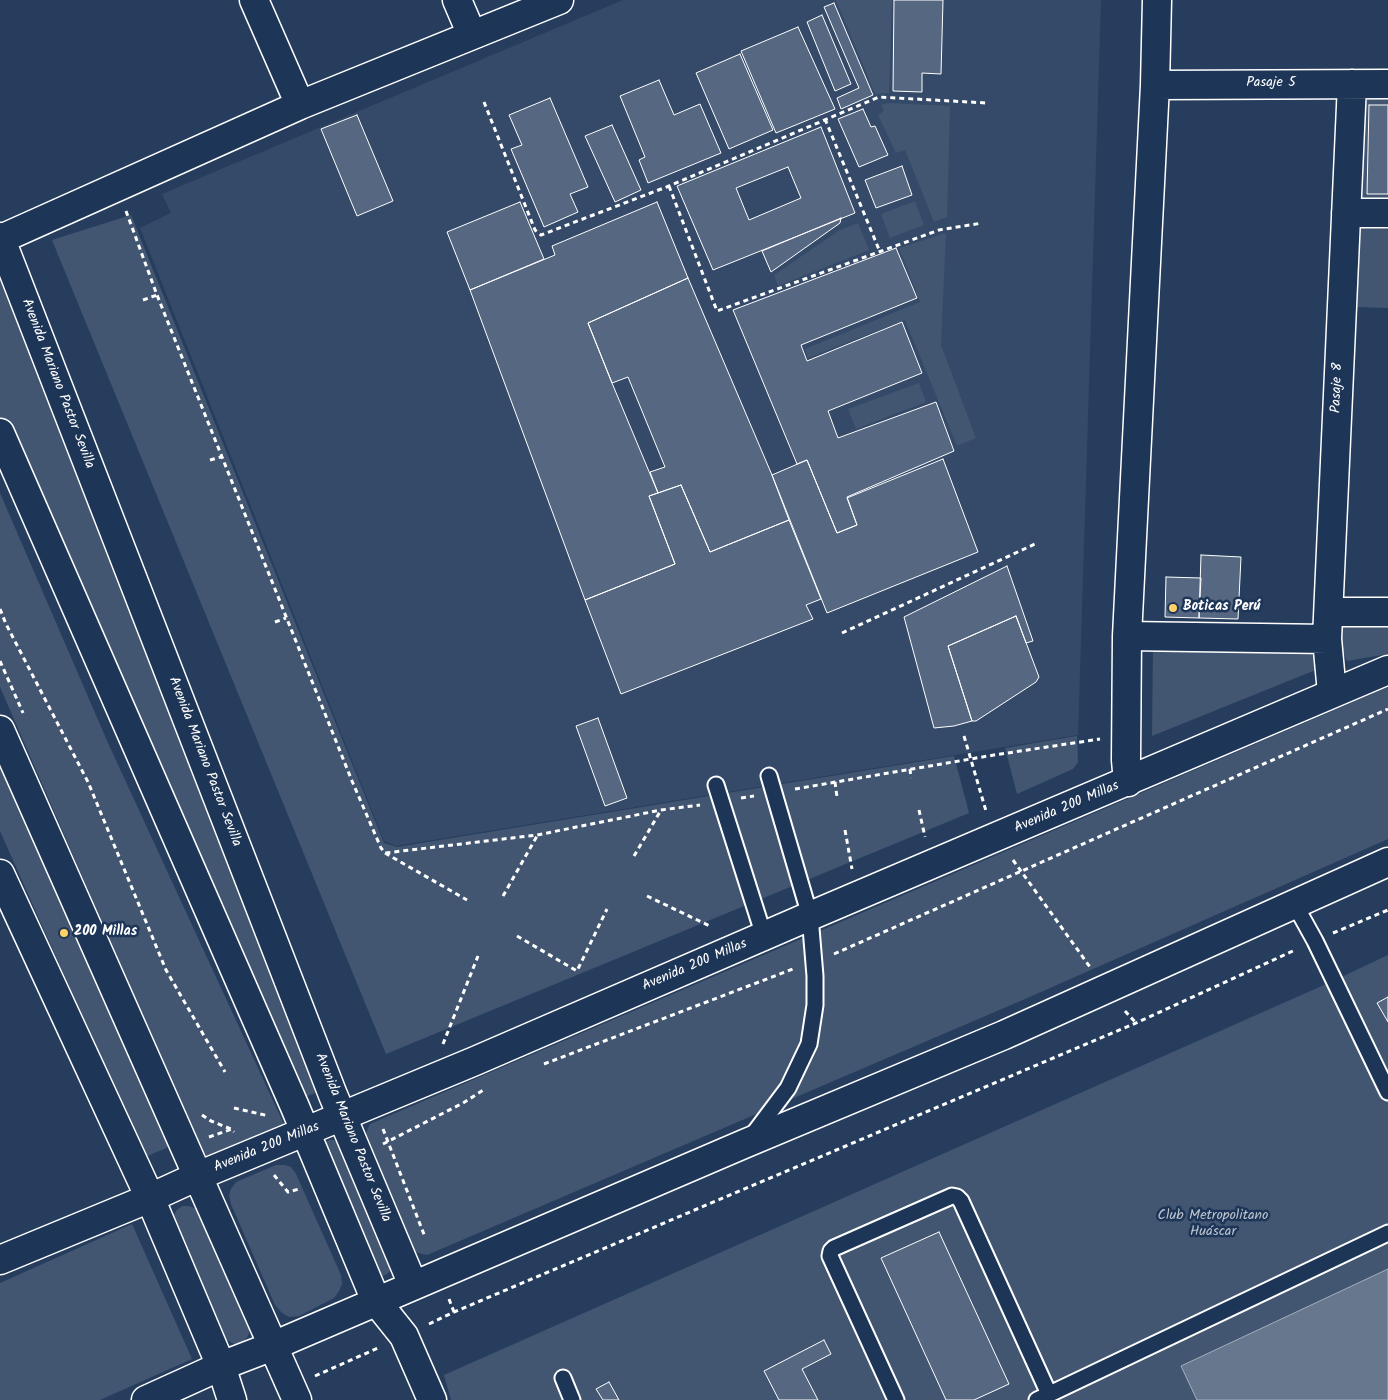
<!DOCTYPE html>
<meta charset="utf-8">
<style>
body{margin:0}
canvas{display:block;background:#263d5e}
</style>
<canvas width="1388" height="1400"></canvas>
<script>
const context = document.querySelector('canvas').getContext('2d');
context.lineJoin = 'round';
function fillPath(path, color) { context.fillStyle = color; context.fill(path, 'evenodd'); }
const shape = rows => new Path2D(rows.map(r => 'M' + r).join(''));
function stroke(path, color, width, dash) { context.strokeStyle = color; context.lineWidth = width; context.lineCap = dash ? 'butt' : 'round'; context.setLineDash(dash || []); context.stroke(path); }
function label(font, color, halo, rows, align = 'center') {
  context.font = font + ' Kalam,sans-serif'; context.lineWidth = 5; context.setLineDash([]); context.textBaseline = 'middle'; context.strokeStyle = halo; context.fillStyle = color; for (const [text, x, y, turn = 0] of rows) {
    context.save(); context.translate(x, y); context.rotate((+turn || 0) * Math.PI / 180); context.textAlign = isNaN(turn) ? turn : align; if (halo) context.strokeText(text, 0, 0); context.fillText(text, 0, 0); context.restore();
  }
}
fillPath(shape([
 [623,0,1101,0,1078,735,396,846,384,841,140,228,171,213,162,194]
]), '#344a68');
fillPath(shape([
 [836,0,892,0,889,93,875,94],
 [1356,91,1388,91,1388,205,1355,205],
 [888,103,950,106,947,217,934,222,905,150,896,153,878,115,884,111,881,105],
 [915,201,924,225,890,238,881,214],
 [131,215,384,843,397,847,954,756,969,813,386,1054,52,240],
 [858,223,869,250,778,286,774,275,840,230],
 [1357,228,1388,229,1388,308,1357,307],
 [946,233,941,345,976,438,957,446,905,320,808,358,805,349,920,302,899,248],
 [0,275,100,537,321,1091,299,1099,0,417],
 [919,383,926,402,856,429,848,409],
 [0,493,108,743,287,1131,206,1161,0,687],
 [1339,620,1388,621,1388,654,1347,661,1337,637],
 [1153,646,1320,653,1323,667,1152,736],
 [1388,687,1388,839,1025,999,427,1255,415,1252,366,1133,370,1124],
 [1077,736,1078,762,1073,769,1017,794,1005,748],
 [0,761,171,1146,145,1157,0,831],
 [1388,955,1388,1400,451,1400,444,1375,1333,981],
 [329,1140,334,1140,340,1145,390,1265,390,1271,387,1274,383,1276,378,1274,324,1144],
 [276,1165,285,1165,291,1167,296,1174,341,1275,342,1284,339,1291,334,1298,299,1316,289,1317,282,1313,275,1305,231,1204,229,1195,231,1189,236,1182],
 [182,1206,189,1206,197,1209,250,1326,249,1334,246,1339,241,1343,234,1344,227,1340,221,1335,172,1224,173,1216,177,1210],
 [132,1224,192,1359,100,1400,0,1400,0,1283]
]), '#425672');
const water = shape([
 [1388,1269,1388,1400,1197,1400,1181,1366,1388,1269]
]);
fillPath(water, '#67788e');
stroke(water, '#a4aebb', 1);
const building = shape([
 [894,0,943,0,941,74,922,73,922,92,893,91,894,0],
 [834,3,873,95,841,109,837,98,859,88,824,7,834,3],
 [822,15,851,84,835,91,807,22,822,15],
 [798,27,835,109,776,133,741,51,798,27],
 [740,54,773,130,729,149,696,73,740,54],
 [659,80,674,115,700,104,721,153,648,183,639,160,645,157,620,96,659,80],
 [550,98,588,187,570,194,578,212,544,227,511,149,522,145,509,115,550,98],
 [1369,105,1388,105,1388,194,1367,194,1369,105],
 [863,109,871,127,875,126,888,155,859,167,838,119,863,109],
 [357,115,393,201,357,216,321,129,357,115],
 [612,125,641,190,615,202,585,136,612,125],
 [821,127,855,213,713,270,677,186,821,127],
 [788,167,801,198,749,220,736,188,788,167],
 [902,166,912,195,876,208,865,180,902,166],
 [520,202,544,259,470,290,447,232,520,202],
 [657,202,688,278,588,323,612,383,658,493,649,496,675,564,585,600,470,290,555,255,552,246,657,202],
 [841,218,840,223,771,272,762,251,841,218],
 [896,248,917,298,801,345,807,361,902,322,922,373,828,411,838,438,936,402,954,451,847,497,857,525,837,533,807,460,797,464,733,310,896,248],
 [688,278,772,475,789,520,710,552,681,485,658,493,650,472,665,467,628,377,612,383,588,323,688,278],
 [943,459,978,552,827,613,772,475,807,460,837,533,857,525,847,498,943,459],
 [681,485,710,552,789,520,821,599,806,605,813,619,621,694,585,600,675,564,649,496,681,485],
 [1201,555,1241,557,1238,619,1199,618,1201,555],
 [1007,566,1033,641,1026,643,1016,616,948,646,972,721,954,726,934,728,904,617,1007,566],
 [1166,577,1201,578,1199,618,1165,617,1166,577],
 [1016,616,1039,677,1036,682,976,721,972,721,948,646,1016,616],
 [598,718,627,798,605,806,576,726,598,718],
 [1388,997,1388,1022,1377,1003,1388,997],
 [939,1232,1009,1384,974,1400,946,1400,881,1258,939,1232],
 [824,1340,831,1354,802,1369,818,1400,779,1400,764,1371,824,1340],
 [609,1382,619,1400,603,1400,596,1389,609,1382]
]);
fillPath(building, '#556781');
stroke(building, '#fff', 1);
const lane = shape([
 [716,785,764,936],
 [1294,903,1315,941,1388,1092],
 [752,1136,788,1088,809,1044,815,1005,815,976,810,916,769,776],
 [563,1378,572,1400],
 [896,1400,830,1256,831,1251,834,1248,952,1196,957,1197,961,1201,1049,1394],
 [1037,1400,1388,1233]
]);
const street = shape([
 [254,0,300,105],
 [457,0,472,35],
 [1155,85,1388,84],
 [1346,213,1388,213],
 [0,237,333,1095,413,1285],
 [1,239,300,105,559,0],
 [1329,612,1388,612],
 [1127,636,1327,639],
 [1332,693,1327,639,1352,84],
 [1128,782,1126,760,1127,636,1155,85,1157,0],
 [0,874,150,1198,221,1366,232,1400]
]);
const secondary = shape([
 [0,433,295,1107,376,1301,404,1336,432,1400],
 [0,730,297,1400],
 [0,1260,150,1198,198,1176,475,1061,810,916,1388,670],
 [146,1400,221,1366,273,1346,744,1144,1004,1035,1388,862]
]);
stroke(lane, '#fff', 19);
stroke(street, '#fff', 31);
stroke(secondary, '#fff', 31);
stroke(shape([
 [484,102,535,230,541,235,669,186,879,97,987,103],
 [825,119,880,252],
 [669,186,717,311,939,230,982,223],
 [126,211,157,295,352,781,381,848,385,853,537,835,661,810,700,805],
 [143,300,157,295],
 [210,460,221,457],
 [0,609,6,624,88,782,166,970,225,1072],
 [275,622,286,618],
 [842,633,1035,544],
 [0,661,23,713],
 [964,736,986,811],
 [910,769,911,778],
 [835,782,837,797],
 [795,789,994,755,1100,739],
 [741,798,754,796],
 [919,810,925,837],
 [845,830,852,869],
 [385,853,467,900],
 [634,856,661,810],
 [1013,860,1090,967],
 [503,896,537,836],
 [647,896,712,927],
 [1333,933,1388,910],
 [517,936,577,971,607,909],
 [834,954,1388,709],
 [1125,1011,1136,1023],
 [443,1044,478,956],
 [544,1064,793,969],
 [234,1108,269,1116],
 [202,1115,211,1121,231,1129,234,1132],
 [383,1129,425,1237],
 [209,1137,232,1129],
 [383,1144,463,1103,485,1089],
 [274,1175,288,1192,299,1189],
 [449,1299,454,1312],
 [429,1324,454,1312,1136,1023,1295,950],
 [315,1376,378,1348]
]), '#fff', 3, [5, 4]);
stroke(lane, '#1d3557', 15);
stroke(street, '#1d3557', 28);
stroke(secondary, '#1d3557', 28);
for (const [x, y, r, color] of [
 [1173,608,5,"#ffd166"],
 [64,933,5,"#ffd166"]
]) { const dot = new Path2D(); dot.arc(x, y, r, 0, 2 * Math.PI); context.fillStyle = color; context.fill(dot); stroke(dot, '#1d3557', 2); }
label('14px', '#fff', '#1d3557', [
 ["Pasaje 5",1271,84],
 ["Avenida Mariano Pastor Sevilla",57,384,69],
 ["Pasaje 8",1338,388,-88],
 ["Avenida Mariano Pastor Sevilla",204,762,69],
 ["Avenida 200 Millas",1067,808,-23],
 ["Avenida 200 Millas",695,966,-23],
 ["Avenida Mariano Pastor Sevilla",352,1138,68],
 ["Avenida 200 Millas",267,1148,-22]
]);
label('bold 14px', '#fff', '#1d3557', [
 ["Boticas Perú",1183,608],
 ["200 Millas",74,933]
], 'left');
label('14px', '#bdc4ce', '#1d3557', [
 ["Club Metropolitano",1213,1217],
 ["Huáscar",1213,1233]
]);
</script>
